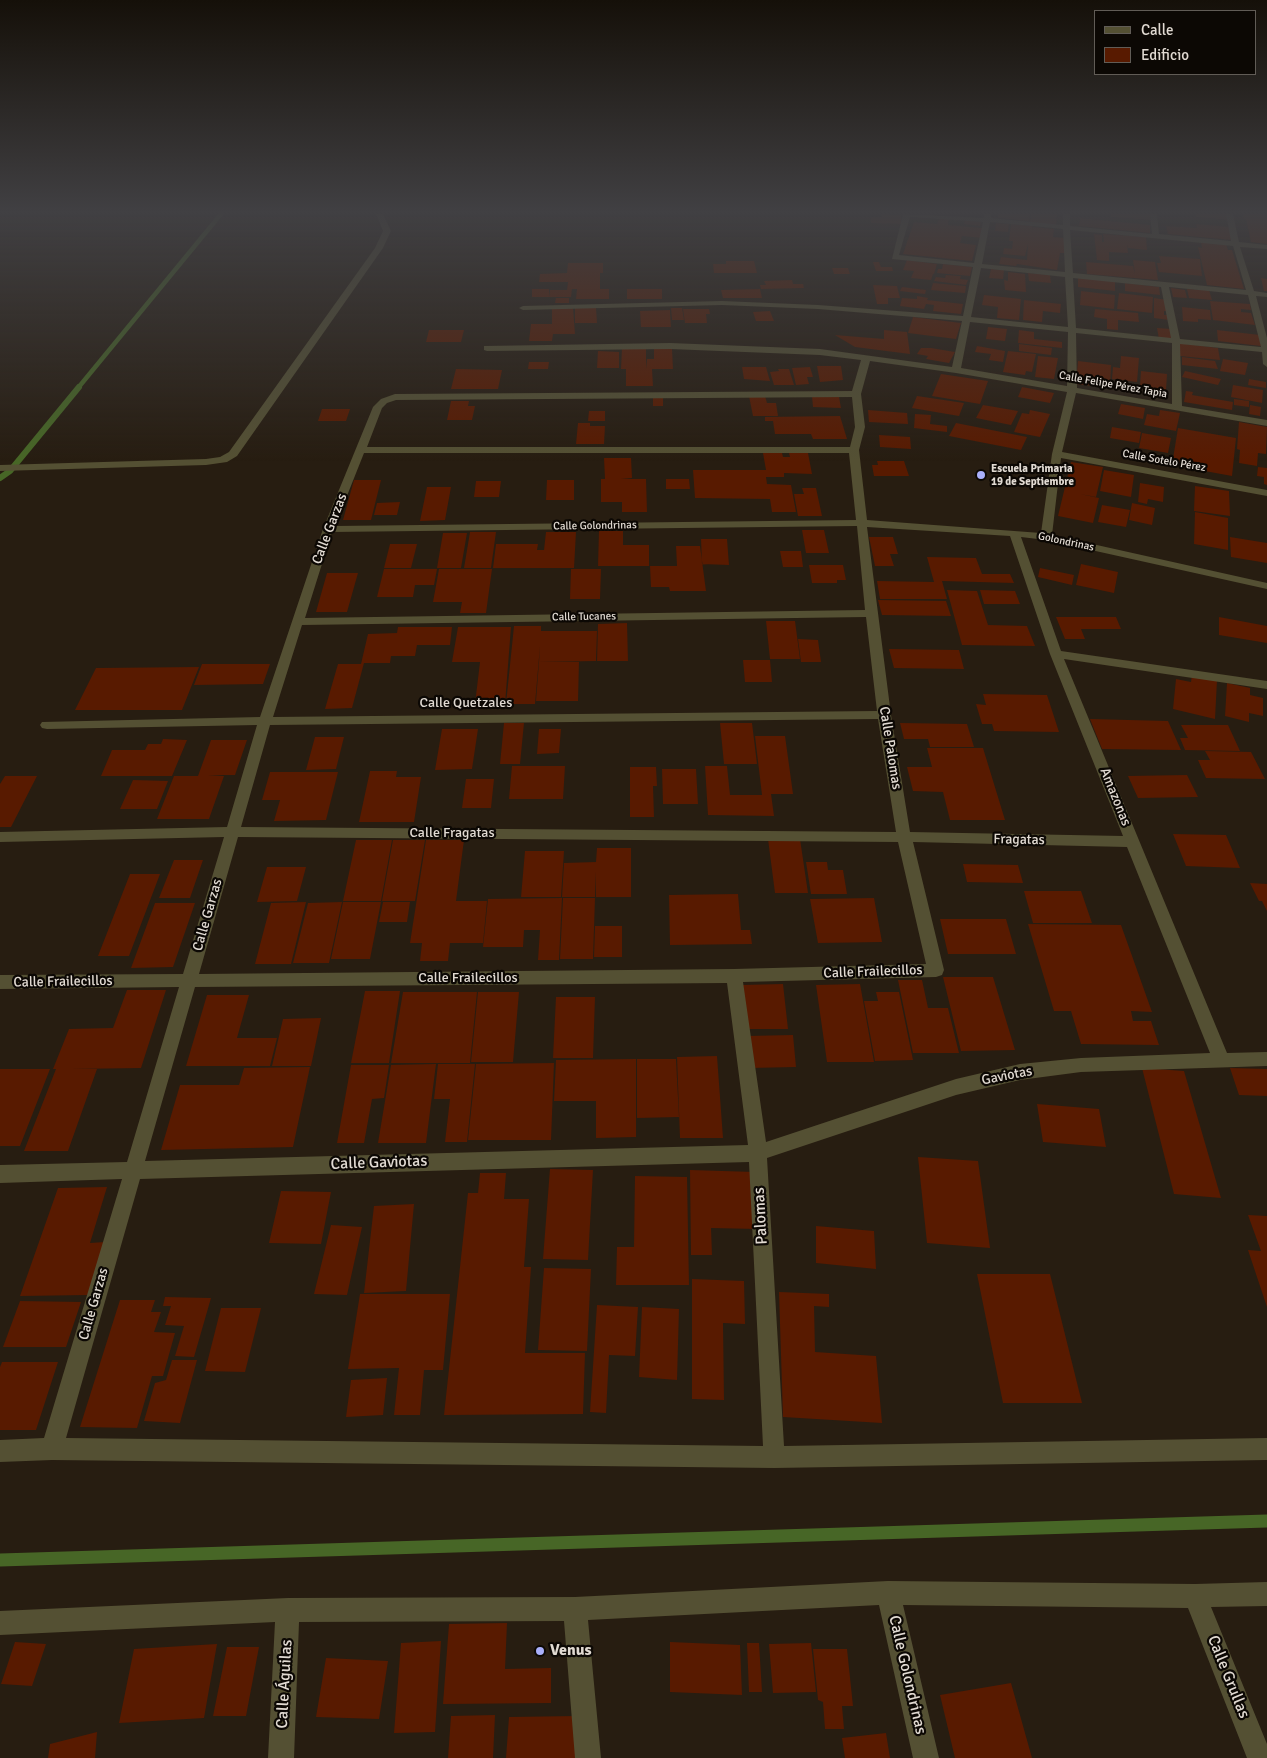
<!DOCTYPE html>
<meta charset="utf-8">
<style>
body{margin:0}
#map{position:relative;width:1267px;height:1758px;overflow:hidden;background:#271d11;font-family:Signika,sans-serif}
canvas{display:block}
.legend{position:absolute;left:1094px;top:10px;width:162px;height:65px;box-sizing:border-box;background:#0c0804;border:1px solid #615c56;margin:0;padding:6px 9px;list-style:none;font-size:15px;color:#e1dad2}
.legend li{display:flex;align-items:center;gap:10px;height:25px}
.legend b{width:25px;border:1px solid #615c56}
</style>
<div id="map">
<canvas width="1267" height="1758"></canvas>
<ul class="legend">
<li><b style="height:6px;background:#545033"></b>Calle</li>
<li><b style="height:14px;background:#581a00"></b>Edificio</li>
</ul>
</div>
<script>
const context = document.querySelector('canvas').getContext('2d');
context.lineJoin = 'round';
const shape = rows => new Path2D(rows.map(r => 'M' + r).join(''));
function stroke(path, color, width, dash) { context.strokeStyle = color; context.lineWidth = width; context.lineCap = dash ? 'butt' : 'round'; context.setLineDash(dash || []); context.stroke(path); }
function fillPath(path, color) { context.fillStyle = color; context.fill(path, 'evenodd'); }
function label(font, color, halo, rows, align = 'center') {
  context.font = font + ' Signika,sans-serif'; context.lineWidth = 4.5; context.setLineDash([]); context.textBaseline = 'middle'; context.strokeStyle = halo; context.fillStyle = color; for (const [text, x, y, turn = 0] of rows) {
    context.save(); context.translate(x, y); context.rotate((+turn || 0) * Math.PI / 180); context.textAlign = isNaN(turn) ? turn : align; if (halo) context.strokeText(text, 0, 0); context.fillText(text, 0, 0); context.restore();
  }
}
stroke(shape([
 [78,388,221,214]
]), '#476626', 4.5);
stroke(shape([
 [0,478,10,471,79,387]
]), '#476626', 6);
stroke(shape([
 [0,1560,1267,1521]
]), '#476626', 13);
fillPath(shape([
 [881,214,901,215,902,224,871,223,871,217,882,217],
 [998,214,1030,214,1029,221,998,218],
 [1031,214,1057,214,1056,225,1030,222],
 [1111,214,1150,214,1151,220,1111,217],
 [1196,214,1227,214,1229,220,1196,217],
 [1243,214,1267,214,1267,244,1251,242,1246,219,1244,219],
 [939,218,949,219,948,225,983,228,982,238,962,236,960,243,976,245,972,261,903,254,914,222,937,224],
 [1080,218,1150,225,1150,233,1079,226],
 [965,220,981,222,980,226,964,224],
 [996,223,1009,224,1008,232,995,231],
 [1011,224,1033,226,1031,235,1033,227,1054,229,1053,237,1065,238,1065,253,1060,253,1057,270,1017,264,1016,266,999,264,1001,257,1027,260,1028,244,1025,256,1003,254,1004,248,1012,249,1013,241,1009,241],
 [1196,224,1229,227,1232,240,1168,234,1166,226,1197,228],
 [1094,234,1102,235,1102,242,1104,242,1103,234,1146,237,1147,250,1128,248,1127,244,1128,253,1109,252,1109,261,1097,260],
 [1201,242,1226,244,1228,250,1232,250,1244,289,1207,285,1198,247,1202,248],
 [1159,256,1200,259,1202,276,1159,272,1157,263,1161,263],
 [907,260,937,264,934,274,925,273,933,274,931,280,911,278,914,271,903,270],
 [1133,260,1155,262,1158,280,1087,274,1086,262,1133,266,1135,274],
 [726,261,754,261,757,273,714,273,713,264,726,264],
 [873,262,879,262,881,267,892,267,893,271,876,271],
 [568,263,603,263,603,273,600,273,600,289,609,289,609,299,576,299,577,289,572,289,571,297,549,297,550,290,567,290,568,282,539,282,540,274,567,273],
 [943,264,972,267,970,276,937,273,938,269,942,269],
 [832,268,848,268,850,274,834,274],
 [991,269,1004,270,1003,279,989,278],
 [1008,272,1025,274,1026,292,1005,290,1004,280,1008,281],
 [1028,273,1050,275,1051,283,1029,281],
 [946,275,961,276,960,279,968,280,966,285,934,281,936,277,945,278],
 [1078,277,1115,281,1115,291,1078,287],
 [1261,278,1267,279,1267,291,1264,291],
 [792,280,793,284,803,284,804,288,761,289,760,285,766,285,764,281],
 [933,283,966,286,965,293,931,290],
 [1125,283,1159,287,1160,295,1125,291],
 [873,285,897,286,900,298,888,298,888,304,877,304],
 [902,287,926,290,925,294,900,291],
 [1171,288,1185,290,1187,298,1173,297],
 [532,289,549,289,549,297,532,297],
 [627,289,662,289,662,299,627,299],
 [760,289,762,298,723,298,721,290],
 [1187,289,1209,290,1212,300,1189,298],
 [1081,291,1115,295,1114,309,1080,305],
 [1119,293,1153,297,1152,313,1117,309],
 [984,295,1021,299,1019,320,997,318,998,307,982,305],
 [917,296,928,298,927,300,963,304,961,314,933,311,934,305,926,304,924,309,900,306,902,298,917,299],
 [556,298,569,298,569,303,555,303],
 [1154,298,1167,300,1167,311,1164,311,1164,315,1169,315,1169,320,1154,318],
 [1024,300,1061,304,1060,313,1043,311,1042,322,1023,320],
 [1210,301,1250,304,1251,310,1241,309,1241,312,1251,313,1255,325,1213,320],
 [1182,307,1210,310,1211,320,1198,319,1198,322,1183,321],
 [552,308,573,308,575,334,553,334,552,341,529,341,531,324,552,324],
 [575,308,596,308,597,323,575,323],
 [671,308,682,308,684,320,672,320],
 [683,309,709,309,710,314,706,314,707,323,685,323],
 [1095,309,1138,313,1139,322,1118,320,1118,330,1107,329,1107,319,1094,317],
 [670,310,671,327,641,327,640,311],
 [770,311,774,321,756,321,753,312],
 [913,317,961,323,956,339,908,333],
 [988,327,1007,329,1005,341,986,339],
 [1157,328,1172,329,1174,341,1159,339],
 [429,330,464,330,461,342,426,342],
 [884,330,907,332,910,354,855,347,835,335,884,339],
 [1019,330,1034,332,1034,339,1062,342,1062,348,1018,343],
 [1217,330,1260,335,1261,346,1218,341],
 [1179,343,1218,348,1220,360,1180,356],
 [1019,344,1052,348,1051,355,1019,351],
 [977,346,1005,351,1003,362,989,360,991,354,975,352],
 [622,348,646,348,646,369,647,359,654,359,654,349,672,349,673,369,652,369,653,386,626,386,626,369,621,369],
 [921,348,931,348,955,352,949,363,926,359,928,356,917,354],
 [598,351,619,352,619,368,597,368],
 [1008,351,1036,354,1032,372,1026,371,1025,375,1003,372],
 [1038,356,1058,358,1054,379,1035,377],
 [1121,356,1139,358,1137,382,1112,379,1113,367,1120,368],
 [1182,357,1215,361,1218,369,1182,365],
 [1223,359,1248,363,1245,375,1220,371],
 [1078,361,1111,365,1110,388,1076,384],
 [529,362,549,362,548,369,528,369],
 [817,366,841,366,843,380,820,382],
 [742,367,766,367,770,381,744,379],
 [810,367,813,377,807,377,809,384,796,385,792,368],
 [456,369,502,370,498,389,451,389],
 [778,369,789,369,794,385,774,385,770,372,779,371],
 [1141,371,1167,374,1166,390,1140,386],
 [1185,371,1221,379,1218,385,1182,377],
 [941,374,988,381,980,404,932,396],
 [1249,379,1266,382,1266,388,1248,385],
 [1233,385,1263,390,1262,403,1231,397],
 [1022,387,1054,393,1050,403,1018,397],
 [1186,391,1193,392,1192,395,1233,402,1232,410,1184,402],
 [749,396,765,396,767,403,776,403,778,416,753,416],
 [812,396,839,397,841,408,813,407],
 [917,396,964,403,959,416,912,408],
 [653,398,663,398,663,406,653,406],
 [1234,399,1249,401,1249,407,1234,405],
 [451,401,469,401,468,406,475,406,472,420,447,420],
 [1121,404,1145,408,1143,419,1118,414],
 [983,405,1018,411,1011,425,976,418],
 [1250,405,1261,407,1260,416,1249,414],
 [322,409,350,409,346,421,318,421],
 [868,410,907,413,908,424,869,422],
 [1030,410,1050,414,1040,437,1014,432,1022,413,1029,414],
 [1160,410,1180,413,1176,431,1144,425,1147,414,1159,416],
 [589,411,605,411,605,421,588,421],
 [915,414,931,415,930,424,947,426,947,432,914,428],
 [840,416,847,439,813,439,811,434,775,434,773,421,765,421,765,417],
 [1239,422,1267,427,1266,454,1258,453,1257,466,1239,463,1240,450,1237,449],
 [578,423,590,423,590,426,605,426,604,444,576,444],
 [956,423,1027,437,1021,450,949,436],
 [1112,427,1141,432,1139,443,1110,438],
 [1178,428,1236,438,1232,476,1172,465],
 [1142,433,1171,438,1168,453,1139,448],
 [879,435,910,437,911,449,880,447],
 [763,453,782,453,783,457,790,457,789,453,808,453,812,474,784,473,784,477,766,477,767,484,791,485,796,512,772,512,770,499,695,498,693,470,766,470],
 [604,458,631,458,632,478,621,479,646,479,647,512,622,512,622,502,601,502,601,479,619,479,605,479],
 [877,461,904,461,909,476,874,476,872,465,878,465],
 [1071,462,1103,467,1096,497,1080,494,1099,498,1093,523,1058,516],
 [1258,467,1267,468,1267,485,1264,484,1264,477,1257,476],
 [1104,470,1134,475,1131,497,1100,491],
 [666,479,689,479,690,489,666,489],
 [354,480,381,480,371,520,343,520],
 [547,480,574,480,574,500,546,500],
 [476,481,501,481,499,497,474,497],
 [1140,483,1164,487,1163,502,1148,499,1147,504,1138,502],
 [1195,486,1229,491,1230,516,1194,511],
 [427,487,451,487,445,520,420,521],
 [802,488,816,488,822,516,798,516,794,494,804,494],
 [400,502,397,515,374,515,377,503],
 [1132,503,1155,508,1152,525,1129,520],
 [1102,505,1130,510,1126,527,1098,522],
 [1195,512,1228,518,1228,550,1194,544],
 [802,530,824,530,829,553,806,553],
 [599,531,623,531,623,545,649,545,649,566,598,566],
 [470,532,496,532,491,568,464,568],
 [546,532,576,532,574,568,493,568,496,544,538,544,537,550,544,550],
 [443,533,467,533,461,568,437,568],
 [869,537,893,537,898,554,890,554,894,566,875,566],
 [1230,537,1267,543,1267,563,1231,557],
 [701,539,727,539,729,565,702,564],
 [390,544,417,544,411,568,384,568],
 [676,546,700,546,706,591,670,591,669,587,651,587,650,566,677,566],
 [780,551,801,551,803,567,783,567],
 [927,557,976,558,982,574,1010,574,1014,583,942,581,947,599,880,599,877,581,934,582],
 [1081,564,1118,572,1114,593,1076,585],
 [809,565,843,565,846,580,837,580,837,583,812,583],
 [1040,568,1074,575,1072,585,1038,577],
 [384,569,437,569,434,585,415,585,413,597,377,597],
 [439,569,492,569,486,613,460,613,462,602,433,602],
 [571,569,601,569,600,599,570,599],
 [327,573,358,573,347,612,316,612],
 [947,590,977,591,988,625,1027,626,1035,646,962,645],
 [980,590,1015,591,1020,604,984,604],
 [878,600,946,601,951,616,882,615],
 [1056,617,1116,617,1121,629,1081,629,1085,639,1065,639],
 [1219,617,1267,626,1267,643,1219,635],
 [766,621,795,621,800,659,770,659],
 [627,623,628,661,597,661,598,624],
 [514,626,541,626,541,631,597,631,596,661,539,662,540,646,535,704,506,704],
 [398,627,452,627,450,645,417,645,415,656,391,656,390,663,364,663,352,708,325,709,338,664,361,664,368,634,397,633],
 [458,627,511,627,505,704,475,704,480,662,452,662],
 [798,639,818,640,821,662,801,662],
 [889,649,959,650,964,669,894,668],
 [743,660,770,660,772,682,745,682],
 [539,662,579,662,578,701,536,701],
 [202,664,270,664,263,684,194,685],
 [199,667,182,710,75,710,96,668],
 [1192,675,1217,680,1215,719,1173,709,1176,679,1191,682],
 [1227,683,1250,688,1250,695,1263,698,1263,716,1249,713,1249,722,1225,716],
 [983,694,1047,695,1059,732,994,731,992,724,982,724,976,704,986,705],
 [1090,719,1168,721,1181,750,1102,749],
 [504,723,524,723,520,764,500,764],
 [720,723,752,723,757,764,724,764],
 [900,723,967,724,974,747,930,747,928,739,904,739],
 [1181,725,1228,725,1240,751,1185,750,1180,738,1188,738],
 [442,729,478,729,472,769,435,770],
 [539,729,561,729,559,753,537,754],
 [755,736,785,736,793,794,771,794,774,816,708,815,705,766,727,766,730,795,762,795],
 [315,737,344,737,336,769,306,770],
 [163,739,187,740,172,776,101,776,112,750,145,750,148,744,161,744],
 [211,740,247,740,235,775,208,775,224,776,209,819,157,819,174,776,198,776],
 [927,748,983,748,1005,820,950,820,943,792,913,791,907,767,932,767],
 [1205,751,1251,752,1265,779,1206,778,1198,760,1210,760],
 [512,766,565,766,563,799,509,799],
 [630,767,656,767,657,786,653,786,654,817,630,817],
 [662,769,696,769,698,804,663,804],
 [370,771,397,771,396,777,421,777,414,822,359,822],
 [270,772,338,772,326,820,274,821,280,800,262,800],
 [1187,775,1198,797,1138,798,1128,776],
 [5,776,37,776,11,827,0,827,0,784],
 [466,779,494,779,491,808,462,808],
 [133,780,168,781,157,809,120,809],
 [1173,834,1226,835,1240,868,1186,866],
 [768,839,800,839,808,893,775,893],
 [356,840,392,840,381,901,343,901],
 [393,840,425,840,415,901,382,901],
 [426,840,464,840,456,901,487,901,483,943,450,943,448,961,420,961,422,943,410,943],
 [597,848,631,848,631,897,596,897,595,872,595,897,562,897,564,863,596,862],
 [525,851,564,851,561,897,521,897],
 [174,860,203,860,190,898,159,898],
 [806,862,827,862,828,870,843,870,847,894,811,894],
 [963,864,1018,865,1023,883,967,882],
 [267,867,306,867,297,901,257,902],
 [130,874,160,874,129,956,98,956],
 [1250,883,1267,884,1267,911,1262,901,1259,901],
 [1024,891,1081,891,1092,923,1033,923],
 [738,894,741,930,750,930,752,944,670,945,669,895],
 [562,898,559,960,538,960,540,930,524,930,523,947,483,947,488,899],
 [563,898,595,898,593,959,560,959],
 [874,898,882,942,818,943,810,899],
 [306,902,291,964,255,964,271,903],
 [342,902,329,963,293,963,308,903],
 [343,902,381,902,370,959,331,959],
 [383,902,410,902,407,922,379,922],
 [155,903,195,903,173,967,131,968],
 [940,919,1006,919,1016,954,948,954],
 [1028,924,1121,925,1152,1012,1131,1011,1133,1021,1151,1021,1159,1045,1081,1044,1071,1011,1054,1011],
 [595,926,622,926,622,957,594,957],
 [943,977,993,977,1015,1050,961,1051],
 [898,980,922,980,928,1008,948,1008,959,1053,913,1053],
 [783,984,788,1029,746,1029,742,985],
 [860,984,874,1062,827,1062,816,985],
 [127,990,166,990,141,1068,71,1069,97,1069,68,1151,24,1151,56,1069,53,1069,69,1029,113,1028],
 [365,991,400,991,389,1063,351,1063],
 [403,992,477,992,470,1063,391,1063],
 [478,992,519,992,513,1062,471,1062],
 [876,992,899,992,913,1060,875,1061,864,1001,878,1001],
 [207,995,249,995,237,1038,277,1038,270,1066,186,1066],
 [556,997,595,997,593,1058,553,1058],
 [321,1018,311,1066,272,1066,283,1019],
 [793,1035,796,1067,749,1068,746,1036],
 [717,1056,723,1138,680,1138,677,1057],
 [636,1059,636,1137,596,1138,596,1101,554,1101,556,1060],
 [637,1059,676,1059,679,1117,637,1118],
 [554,1063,551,1140,468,1140,476,1064],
 [436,1064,426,1143,378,1143,391,1065],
 [438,1064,475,1064,467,1142,445,1142,450,1099,434,1099],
 [351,1065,389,1065,384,1098,372,1099,364,1143,337,1143],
 [310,1067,293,1147,161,1150,180,1085,239,1085,244,1068],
 [1142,1068,1184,1071,1221,1198,1174,1194],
 [1230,1068,1267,1069,1267,1096,1239,1095],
 [0,1069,50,1069,20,1146,0,1146],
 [1037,1104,1099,1109,1106,1147,1043,1142],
 [918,1157,978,1161,990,1248,927,1243],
 [550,1169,593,1170,588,1260,543,1259],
 [690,1170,755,1172,758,1229,711,1228,712,1255,691,1255],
 [480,1173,506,1173,504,1199,529,1199,524,1267,531,1267,525,1353,585,1353,583,1414,444,1415,468,1193,478,1193],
 [635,1176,687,1177,689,1285,616,1285,617,1247,634,1247],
 [107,1187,90,1243,105,1242,89,1295,20,1296,58,1188],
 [281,1191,331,1192,321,1244,269,1243],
 [414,1204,406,1291,364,1293,374,1206],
 [1248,1215,1267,1216,1267,1307,1248,1250,1261,1251],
 [331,1225,362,1227,347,1295,314,1294],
 [816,1226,874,1231,876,1269,816,1263],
 [544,1268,591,1269,587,1351,538,1350],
 [977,1274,1050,1274,1082,1403,1003,1403],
 [692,1279,744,1281,745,1324,723,1323,724,1400,692,1399],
 [779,1292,829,1294,829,1307,814,1306,815,1352,876,1356,882,1423,783,1417],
 [360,1294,450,1294,443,1370,424,1370,420,1415,394,1415,399,1368,348,1369],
 [165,1297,211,1298,194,1357,175,1356,184,1326,165,1325,171,1306,163,1306],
 [120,1300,155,1300,151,1312,161,1312,154,1332,175,1333,163,1376,152,1376,137,1428,80,1427],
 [20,1301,81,1302,66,1347,3,1347],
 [597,1305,638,1307,635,1356,609,1355,606,1413,590,1412],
 [642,1307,679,1309,677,1380,639,1377],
 [221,1308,261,1308,245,1372,205,1371],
 [172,1360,197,1360,180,1423,144,1421,155,1383,166,1380],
 [2,1362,58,1362,36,1430,0,1430,0,1367],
 [387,1378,383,1415,346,1417,351,1380],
 [507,1623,505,1669,551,1668,551,1703,443,1704,449,1624],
 [441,1641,435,1732,394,1733,401,1643],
 [15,1642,46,1644,32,1686,1,1684],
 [670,1642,740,1645,742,1695,670,1692],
 [747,1643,759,1643,762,1692,749,1692],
 [811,1643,816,1692,773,1693,769,1644],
 [217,1644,204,1718,119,1723,134,1649],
 [227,1647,259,1647,246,1716,213,1716],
 [813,1649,847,1649,853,1706,842,1706,844,1729,825,1729,823,1702,818,1700],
 [326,1658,388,1661,379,1719,316,1717],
 [1011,1683,1032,1758,955,1758,940,1695],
 [495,1715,493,1758,448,1758,451,1716],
 [578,1716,578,1758,506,1758,509,1717],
 [97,1732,95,1758,48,1758,50,1744],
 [886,1733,890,1758,845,1758,842,1738]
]), '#581a00');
fillPath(shape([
 [376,214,383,214,391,231,383,248,237,456,227,462,206,465,0,471,0,465,206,459,220,457,229,452,375,248,383,231,376,214],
 [903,214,984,218,984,214,991,214,991,218,1063,225,1063,214,1070,214,1070,226,1152,234,1150,214,1157,214,1159,234,1231,241,1226,214,1233,214,1239,242,1267,245,1267,249,1240,247,1254,291,1267,293,1267,297,1256,296,1267,338,1267,367,1263,364,1262,352,1180,344,1182,406,1267,420,1267,426,1076,393,1062,452,1267,490,1267,496,1061,458,1052,535,1267,583,1267,589,1046,540,1021,537,1061,651,1267,681,1267,689,1064,659,1227,1053,1267,1052,1267,1066,1081,1072,1020,1080,956,1095,767,1158,784,1446,1267,1438,1267,1460,774,1468,52,1460,0,1462,0,1440,44,1438,122,1179,0,1183,0,1165,127,1162,179,987,0,989,0,975,183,974,224,837,0,842,0,832,227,827,257,725,47,729,42,728,40,725,42,722,260,717,323,529,373,407,381,399,395,394,852,391,861,360,820,355,670,349,487,351,484,350,484,346,670,343,820,349,952,367,962,321,818,309,722,305,523,310,519,308,523,306,722,301,818,305,963,316,973,267,892,259,903,214],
 [910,217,983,222,974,263,899,255,910,217],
 [990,222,1063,229,1065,272,982,264,990,222],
 [1070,230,1233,246,1246,290,1073,273,1070,230],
 [981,268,1065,277,1068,327,971,317,981,268],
 [1073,278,1161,287,1171,338,1076,328,1073,278],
 [1169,287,1248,295,1261,347,1180,339,1169,287],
 [970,322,1068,332,1067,386,961,368,970,322],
 [1076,333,1172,343,1172,404,1077,388,1076,333],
 [870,361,956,373,1067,392,1052,454,1041,533,867,520,859,450,865,427,861,394,870,361],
 [852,397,855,427,850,447,367,447,382,408,387,403,396,400,852,397],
 [364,453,849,453,856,520,335,526,364,453],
 [857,526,865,610,305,618,332,532,857,526],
 [867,527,1010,536,1050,654,1123,836,910,832,891,715,867,527],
 [866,617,877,711,273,717,302,625,866,617],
 [878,719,896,832,241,827,270,725,878,719],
 [238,837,898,842,926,964,734,969,199,974,238,837],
 [913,842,1127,847,1210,1053,1081,1058,1020,1064,956,1079,766,1142,743,982,936,977,942,975,944,970,913,842],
 [727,983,748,1145,145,1161,195,987,727,983],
 [749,1162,763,1446,66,1438,140,1179,749,1162],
 [888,1581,1195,1584,1267,1582,1267,1606,1211,1607,1267,1744,1267,1758,1247,1758,1188,1608,903,1605,939,1758,913,1758,879,1605,588,1620,601,1758,575,1758,564,1621,299,1622,294,1758,268,1758,275,1622,0,1635,0,1611,288,1598,575,1597,888,1581]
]), '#545033');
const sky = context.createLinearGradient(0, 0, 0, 461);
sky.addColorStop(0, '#151009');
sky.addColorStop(0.46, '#414043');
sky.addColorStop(1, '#41404300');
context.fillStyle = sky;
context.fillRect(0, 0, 1267, 461);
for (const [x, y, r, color] of [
 [981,475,5,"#aab0fb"],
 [540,1651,5,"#aab0fb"]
]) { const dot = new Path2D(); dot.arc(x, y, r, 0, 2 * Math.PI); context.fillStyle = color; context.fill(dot); stroke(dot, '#0c0804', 2); }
label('11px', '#e1dad2', '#0c0804', [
 ["Calle Felipe Pérez Tapia",1113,385,10],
 ["Calle Sotelo Pérez",1164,461,10],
 ["Calle Golondrinas",595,526,-1],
 ["Golondrinas",1066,542,12],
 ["Calle Tucanes",584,617,-1]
]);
label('bold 11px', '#e1dad2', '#0c0804', [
 ["Escuela Primaria",991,469],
 ["19 de Septiembre",991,482]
], 'left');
label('14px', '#e1dad2', '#0c0804', [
 ["Calle Garzas",330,529,-69],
 ["Calle Quetzales",466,703],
 ["Calle Palomas",890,748,81],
 ["Amazonas",1115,797,68],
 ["Calle Fragatas",452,833],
 ["Fragatas",1019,840,1],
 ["Calle Garzas",208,915,-74],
 ["Calle Frailecillos",873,972,-2],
 ["Calle Frailecillos",468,978],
 ["Calle Frailecillos",63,982,-1],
 ["Gaviotas",1007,1076,-11],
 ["Calle Garzas",94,1304,-74]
]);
label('16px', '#e1dad2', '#0c0804', [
 ["Calle Gaviotas",379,1163,-2],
 ["Palomas",761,1216,-93],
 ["Calle Golondrinas",907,1675,77],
 ["Calle Grullas",1228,1677,68],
 ["Calle Águilas",285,1684,-87]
]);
label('bold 16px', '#e1dad2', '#0c0804', [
 ["Venus",550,1651]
], 'left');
</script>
